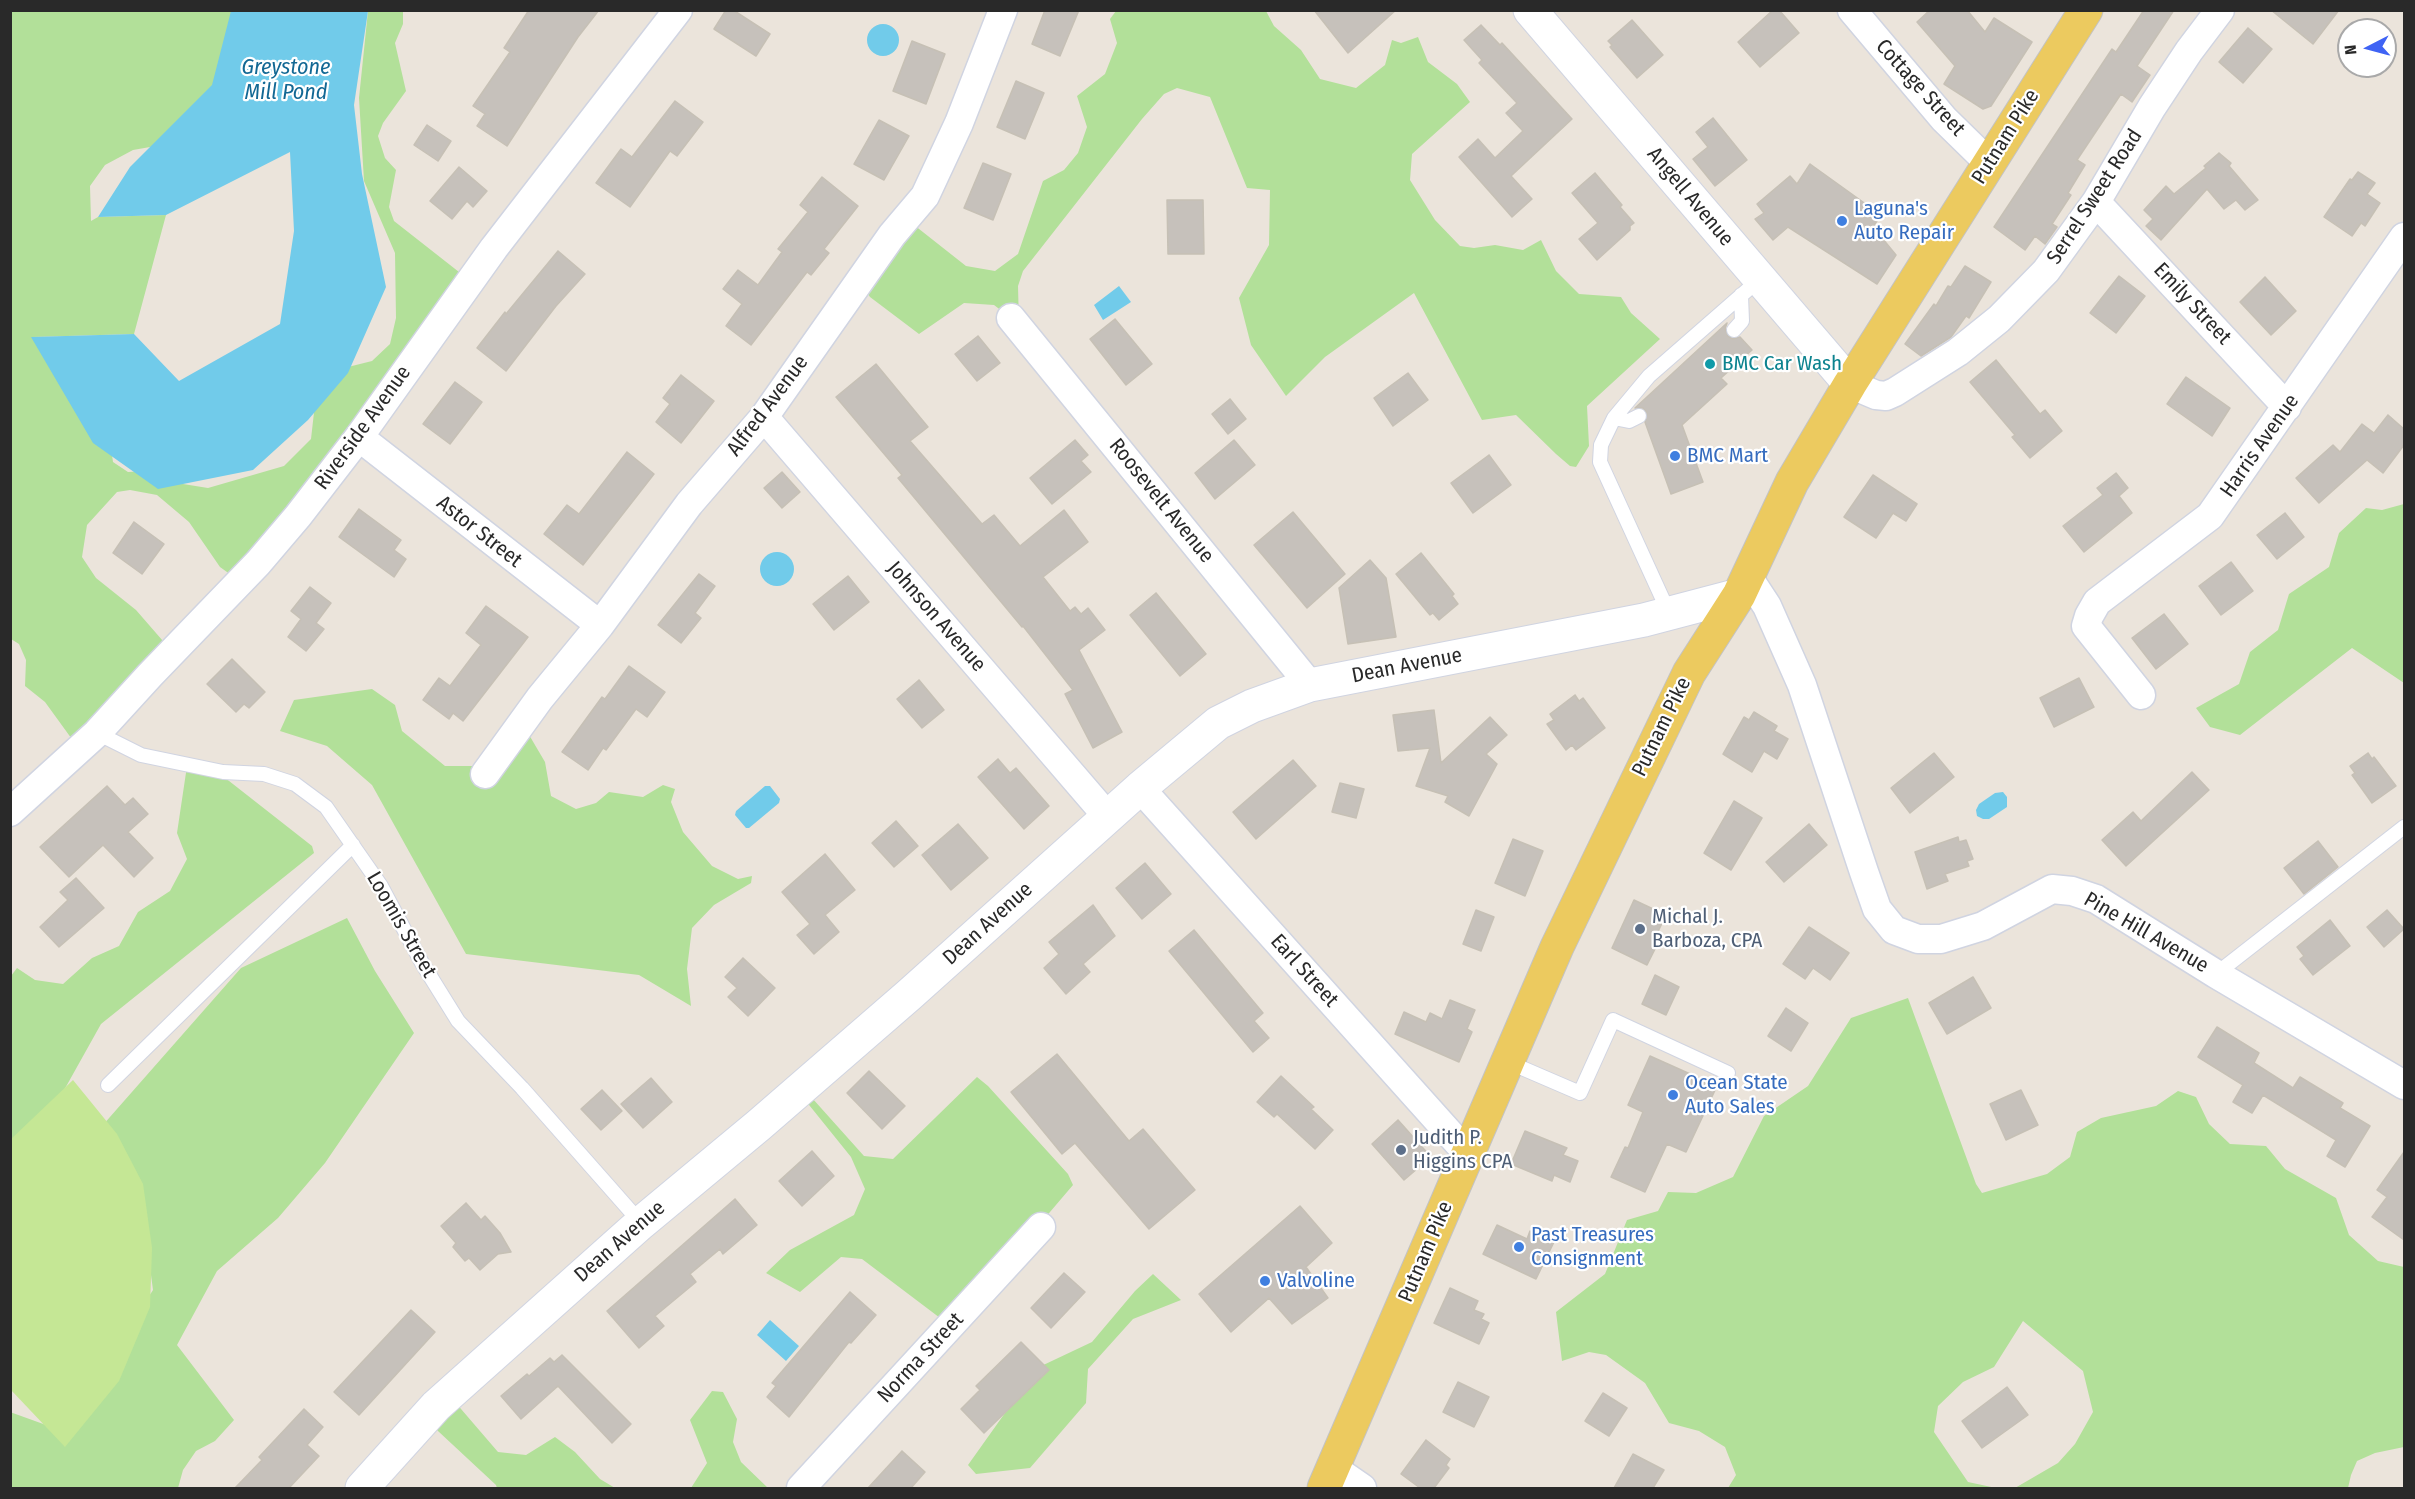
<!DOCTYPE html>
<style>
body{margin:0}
#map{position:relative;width:2415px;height:1499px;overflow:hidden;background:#ebe4db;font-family:"Fira Sans Condensed",sans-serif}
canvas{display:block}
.frame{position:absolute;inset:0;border:12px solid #292929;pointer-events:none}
.north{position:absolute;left:2337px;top:18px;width:60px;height:60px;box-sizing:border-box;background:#fff;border:2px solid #a9a9a9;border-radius:50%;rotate:264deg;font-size:16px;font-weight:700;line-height:24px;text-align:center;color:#292929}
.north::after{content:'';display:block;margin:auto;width:21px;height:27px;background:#3f63f4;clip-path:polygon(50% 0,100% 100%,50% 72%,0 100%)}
</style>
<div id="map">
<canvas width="2415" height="1499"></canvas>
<div class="frame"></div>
<div class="north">N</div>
</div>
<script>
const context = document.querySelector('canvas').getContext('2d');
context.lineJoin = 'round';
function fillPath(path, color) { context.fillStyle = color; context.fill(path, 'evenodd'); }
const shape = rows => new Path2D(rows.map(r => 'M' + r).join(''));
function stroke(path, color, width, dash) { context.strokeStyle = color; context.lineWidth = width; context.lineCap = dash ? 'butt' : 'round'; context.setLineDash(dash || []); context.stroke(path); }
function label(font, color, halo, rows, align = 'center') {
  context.font = font + ' "Fira Sans Condensed",sans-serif'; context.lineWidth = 4.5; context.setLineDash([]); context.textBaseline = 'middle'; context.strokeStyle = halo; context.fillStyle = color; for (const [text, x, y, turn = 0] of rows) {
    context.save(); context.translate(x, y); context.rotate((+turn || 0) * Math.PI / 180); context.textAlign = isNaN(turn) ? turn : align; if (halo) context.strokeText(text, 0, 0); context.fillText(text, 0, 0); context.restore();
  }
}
fillPath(shape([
 [10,11,256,11,190,140,133,150,105,165,90,186,91,221,98,217,166,215,134,334,33,337,106,412,113,462,128,472,164,470,183,484,208,488,284,466,311,439,317,386,340,369,372,361,390,344,396,318,395,253,364,181,359,98,368,11,403,11,403,24,395,43,406,91,383,123,378,136,385,158,396,170,389,207,394,221,473,283,245,585,220,567,189,522,157,495,130,490,117,492,87,525,82,557,96,578,136,610,176,656,82,753,45,702,25,686,26,660,19,644,11,639],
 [1116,11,1266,11,1274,26,1301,50,1320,79,1356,88,1385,65,1392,40,1401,43,1418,37,1428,62,1457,84,1470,102,1412,154,1410,180,1435,220,1460,246,1474,248,1495,245,1523,250,1541,240,1556,271,1579,294,1621,297,1631,313,1660,339,1587,406,1589,446,1576,467,1570,466,1556,454,1516,415,1482,420,1414,293,1325,357,1286,396,1251,345,1239,298,1269,245,1270,190,1247,188,1210,97,1177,88,1164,94,1142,119,1023,271,1018,286,1019,324,994,305,964,303,919,334,870,297,864,288,914,225,966,266,995,271,1018,254,1043,181,1064,170,1078,153,1087,127,1077,96,1105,74,1117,43,1110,19],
 [2404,504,2404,683,2352,648,2240,735,2210,727,2196,708,2239,684,2250,652,2278,630,2289,594,2329,567,2339,533,2366,508,2382,510],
 [372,689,395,705,402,731,445,766,496,766,525,728,545,762,551,796,576,809,596,803,609,792,643,797,663,785,675,789,671,802,683,832,712,866,738,879,752,876,751,883,714,905,692,928,687,969,691,1006,639,975,466,954,372,785,327,746,280,731,294,700],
 [187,766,224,777,312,846,314,853,101,1024,44,1126,11,1148,11,976,17,968,35,980,63,984,92,958,119,946,138,912,170,891,187,859,177,833],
 [347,918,375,971,414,1033,325,1163,278,1218,217,1271,177,1345,234,1420,215,1441,196,1451,183,1470,178,1488,11,1488,10,1412,71,1434,114,1350,153,1290,151,1275,114,1160,95,1134,241,968],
 [1908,998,1976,1184,1982,1193,2047,1174,2070,1157,2077,1132,2101,1118,2156,1106,2178,1091,2196,1097,2209,1124,2230,1144,2266,1146,2285,1169,2336,1198,2349,1235,2378,1261,2404,1267,2404,1447,2375,1453,2357,1461,2351,1475,2348,1488,2015,1488,2058,1463,2075,1444,2093,1412,2083,1371,2023,1321,1994,1367,1963,1382,1938,1406,1934,1432,1968,1482,1996,1488,1728,1488,1736,1475,1725,1447,1699,1431,1669,1423,1645,1383,1606,1355,1589,1352,1562,1361,1556,1312,1605,1274,1627,1220,1658,1211,1668,1192,1696,1193,1733,1177,1764,1116,1808,1086,1851,1018],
 [977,1077,988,1086,1068,1174,1073,1185,952,1327,862,1259,841,1257,800,1292,766,1273,790,1250,854,1215,865,1189,851,1157,797,1090,804,1089,864,1156,893,1159],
 [1153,1274,1181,1300,1133,1319,1088,1369,1086,1403,1030,1468,976,1474,968,1465,1037,1368,1092,1342,1135,1291],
 [712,1391,723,1392,737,1419,733,1442,741,1462,768,1488,691,1488,707,1463,690,1420],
 [449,1395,498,1452,526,1455,555,1437,575,1452,600,1479,615,1488,497,1488,496,1485,424,1418]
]), '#b2e099');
fillPath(shape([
 [73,1080,117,1134,143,1184,152,1248,150,1307,119,1381,65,1447,11,1390,10,1140]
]), '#c5e795');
fillPath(shape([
 [231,11,368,11,354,105,362,174,386,287,348,373,308,420,253,470,158,489,93,443,31,337,134,334,179,381,280,324,294,231,290,152,166,215,98,217,130,167,212,85],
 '867 40a16 16 0 1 1 32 0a16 16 0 1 1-32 0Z',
 [1119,286,1131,302,1103,320,1094,305],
 '760 569a17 17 0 1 1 34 0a17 17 0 1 1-34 0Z',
 [765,786,770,786,780,799,779,803,749,828,746,828,735,815,736,811],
 [2003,792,2007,797,2007,807,1989,819,1983,819,1977,816,1976,810,1979,804,1995,793],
 [770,1320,799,1346,786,1361,757,1335]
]), '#71cbea');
const building = shape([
 [529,10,599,10,578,37,507,146,477,126,485,114,473,106,510,52,504,48,529,10],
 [726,10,733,10,770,34,756,56,714,29,726,10],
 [1045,10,1079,10,1060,56,1032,44,1045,10],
 [1314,10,1396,10,1348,53,1314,10],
 [1773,10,1779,10,1799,33,1760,67,1738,42,1773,10],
 [1930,10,1967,10,1985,32,1994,18,2032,42,1991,106,1983,109,1944,84,1955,66,1917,22,1930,10],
 [2144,10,2174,10,2137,66,2150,75,2132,102,2121,94,2077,160,2085,165,2068,193,2071,195,2052,224,2057,227,2045,244,2035,236,2025,250,1994,227,2112,49,2116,52,2144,10],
 [2271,10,2339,10,2313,44,2271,10],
 [1632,20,1663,55,1637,78,1610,47,1612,45,1608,41,1632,20],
 [1481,25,1500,45,1502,43,1572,119,1511,176,1532,199,1512,217,1459,157,1478,139,1495,158,1523,131,1506,113,1517,103,1479,63,1482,60,1464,40,1481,25],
 [2248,28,2272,49,2243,83,2219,62,2248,28],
 [912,41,945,54,926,104,893,91,912,41],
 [1016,81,1044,93,1025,139,997,127,1016,81],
 [675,101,703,122,677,156,670,151,630,207,596,183,621,149,632,157,675,101],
 [1713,118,1747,160,1715,186,1693,159,1708,147,1696,132,1713,118],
 [879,120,909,136,884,180,854,164,879,120],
 [427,125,451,141,438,161,414,145,427,125],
 [2219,153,2231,163,2229,166,2258,200,2245,210,2236,200,2224,209,2207,189,2161,240,2146,226,2153,219,2144,210,2166,186,2174,194,2206,168,2204,166,2219,153],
 [983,163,1011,174,993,220,964,208,983,163],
 [1810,164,1881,215,1873,227,1896,255,1877,284,1788,227,1773,240,1755,219,1764,213,1757,204,1790,176,1797,184,1810,164],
 [459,167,487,191,473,207,467,201,452,219,430,201,459,167],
 [2358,172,2375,183,2367,194,2380,203,2365,226,2361,223,2352,236,2324,217,2350,179,2352,180,2358,172],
 [1595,173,1622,205,1620,207,1634,223,1630,226,1630,230,1597,260,1579,239,1598,223,1572,193,1595,173],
 [822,177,858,206,824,249,829,253,811,275,807,272,751,345,726,326,742,304,723,289,738,270,758,285,782,252,778,249,808,212,800,205,822,177],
 [1167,200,1203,200,1204,254,1168,254,1167,200],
 [558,251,585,274,556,306,506,371,477,348,505,312,506,314,558,251],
 [1965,266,1991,282,1969,318,1966,316,1951,337,1921,356,1905,344,1934,304,1936,306,1948,286,1951,287,1965,266],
 [2119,276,2145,296,2116,333,2090,313,2119,276],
 [2265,277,2296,311,2271,335,2240,302,2265,277],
 [1115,319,1152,364,1126,385,1090,339,1115,319],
 [1727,323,1725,329,1728,336,1733,339,1740,337,1752,350,1721,378,1727,384,1682,425,1703,482,1671,494,1645,422,1647,413,1643,408,1635,408,1727,323],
 [978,336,1000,363,977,381,955,354,978,336],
 [1996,360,2040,414,2045,410,2062,431,2030,458,2012,437,2015,435,1970,382,1996,360],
 [876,364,928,427,910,441,982,524,994,515,1020,546,1064,510,1088,542,1043,577,1070,611,1075,607,1081,614,1088,608,1105,630,1079,650,1122,732,1093,748,1065,694,1073,690,1023,626,1022,627,898,478,902,475,836,397,876,364],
 [1408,373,1428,400,1393,426,1374,398,1408,373],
 [681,375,714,401,681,443,656,422,670,404,663,398,681,375],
 [2186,377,2230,408,2212,436,2167,404,2186,377],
 [455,382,482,402,450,444,423,424,455,382],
 [1230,399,1246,419,1228,434,1212,414,1230,399],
 [2388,415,2404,429,2404,445,2383,473,2367,460,2319,503,2296,478,2333,445,2340,452,2362,424,2374,433,2388,415],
 [1075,440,1088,455,1081,461,1091,472,1052,504,1030,478,1075,440],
 [1234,440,1255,465,1215,499,1195,473,1234,440],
 [627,452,654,474,583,565,544,534,567,505,579,514,627,452],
 [1489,455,1511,485,1473,513,1451,483,1489,455],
 [782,472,800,492,782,508,764,488,782,472],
 [2116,473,2128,488,2119,496,2132,513,2084,552,2063,526,2103,495,2097,488,2116,473],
 [1873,475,1917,504,1906,521,1893,513,1876,538,1844,517,1873,475],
 [359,509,401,540,394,550,406,559,394,577,339,537,359,509],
 [1293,512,1345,574,1307,608,1254,545,1293,512],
 [2285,513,2304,537,2277,559,2257,535,2285,513],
 [134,522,164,544,142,574,113,553,134,522],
 [1421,553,1454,594,1452,596,1458,604,1439,620,1433,613,1430,615,1396,574,1421,553],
 [1370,560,1386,578,1396,637,1348,644,1339,588,1370,560],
 [2231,562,2253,591,2221,615,2199,586,2231,562],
 [699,574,715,586,695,613,701,618,681,643,658,625,699,574],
 [848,576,869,602,834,630,813,604,848,576],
 [310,587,331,603,316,623,324,629,306,651,288,637,301,619,291,611,310,587],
 [1156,593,1206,654,1180,676,1130,615,1156,593],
 [486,606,528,637,463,721,453,713,449,719,423,700,439,678,450,686,481,645,466,633,486,606],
 [2164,614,2188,644,2156,669,2132,638,2164,614],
 [232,659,265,692,249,708,244,704,236,712,207,684,232,659],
 [629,666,665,692,647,717,636,709,606,750,603,748,588,770,562,752,602,697,605,699,629,666],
 [2079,678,2094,707,2054,727,2040,698,2079,678],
 [919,680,944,710,922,728,897,699,919,680],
 [1575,695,1579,701,1583,698,1605,728,1576,750,1572,745,1566,750,1547,724,1554,720,1550,714,1575,695],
 [1434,710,1441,763,1490,717,1507,735,1486,754,1497,764,1469,816,1445,802,1448,796,1416,786,1430,748,1398,751,1393,715,1434,710],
 [1754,712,1777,726,1774,731,1788,739,1777,759,1764,751,1752,772,1723,754,1744,717,1749,720,1754,712],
 [1934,753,1954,777,1910,813,1891,788,1934,753],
 [2368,753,2372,759,2374,757,2396,786,2372,803,2352,775,2355,773,2350,766,2368,753],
 [998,759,1010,773,1016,768,1049,806,1024,829,978,777,998,759],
 [1293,760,1316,786,1256,839,1233,812,1293,760],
 [2192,772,2209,790,2126,866,2102,840,2133,812,2141,821,2192,772],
 [1340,783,1364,789,1356,818,1332,812,1340,783],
 [107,786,125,805,133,798,148,814,128,832,153,858,134,877,103,845,69,877,40,847,107,786],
 [1734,801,1762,818,1731,870,1704,853,1734,801],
 [896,821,918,846,894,867,872,843,896,821],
 [958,824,988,858,951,890,922,855,958,824],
 [1809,824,1827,845,1784,882,1766,862,1809,824],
 [1958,837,1959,842,1966,840,1973,859,1967,861,1969,866,1945,874,1948,881,1927,889,1915,852,1958,837],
 [1513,839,1543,851,1525,896,1495,883,1513,839],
 [2318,841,2338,867,2304,894,2284,868,2318,841],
 [825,854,855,890,825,915,839,932,814,954,797,935,810,924,782,892,825,854],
 [1145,863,1171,894,1142,919,1116,888,1145,863],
 [76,878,104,908,59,947,40,927,68,900,60,892,76,878],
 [1634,900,1666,915,1652,944,1657,945,1647,965,1612,948,1634,900],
 [1093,905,1115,936,1083,964,1090,972,1066,994,1044,968,1059,954,1049,942,1093,905],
 [1476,910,1494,917,1481,951,1463,944,1476,910],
 [2387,910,2404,929,2384,947,2367,927,2387,910],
 [2330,920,2350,946,2313,975,2300,959,2304,956,2297,947,2330,920],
 [1809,927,1849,953,1830,980,1813,968,1805,979,1783,964,1809,927],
 [1194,930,1263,1013,1254,1021,1269,1038,1253,1052,1169,951,1194,930],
 [743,958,775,988,748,1016,728,997,737,988,725,977,743,958],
 [1655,975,1679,987,1666,1015,1642,1004,1655,975],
 [1973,977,1991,1008,1947,1034,1929,1003,1973,977],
 [1450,1000,1475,1010,1467,1029,1472,1032,1459,1062,1395,1034,1404,1012,1426,1022,1430,1013,1442,1019,1450,1000],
 [1786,1008,1808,1023,1791,1051,1768,1036,1786,1008],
 [2217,1027,2259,1053,2254,1063,2293,1088,2300,1077,2343,1103,2340,1108,2370,1126,2345,1167,2327,1156,2336,1140,2263,1095,2252,1113,2233,1102,2243,1085,2198,1057,2217,1027],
 [1057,1054,1129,1141,1143,1129,1195,1190,1149,1229,1075,1143,1062,1154,1011,1092,1057,1054],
 [1650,1056,1717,1086,1686,1152,1667,1144,1645,1192,1611,1177,1625,1147,1628,1148,1643,1112,1628,1105,1650,1056],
 [869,1071,905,1106,882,1129,847,1093,869,1071],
 [1281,1076,1314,1107,1311,1109,1333,1130,1315,1149,1277,1114,1274,1117,1257,1102,1281,1076],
 [651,1078,672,1102,643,1128,621,1104,651,1078],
 [602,1090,622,1111,601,1130,581,1109,602,1090],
 [2021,1090,2038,1125,2006,1140,1990,1104,2021,1090],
 [1398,1120,1431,1157,1404,1180,1372,1144,1398,1120],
 [1525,1131,1567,1148,1563,1155,1578,1161,1570,1182,1554,1175,1552,1181,1511,1164,1525,1131],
 [812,1151,834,1176,802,1206,779,1181,812,1151],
 [2404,1152,2404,1240,2372,1217,2387,1197,2377,1190,2404,1152],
 [735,1199,757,1225,723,1254,720,1249,690,1274,696,1282,655,1316,664,1326,639,1348,607,1311,735,1199],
 [466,1203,481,1220,485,1216,500,1233,511,1252,498,1254,480,1270,469,1258,465,1261,453,1247,456,1243,441,1226,466,1203],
 [1300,1206,1332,1243,1306,1267,1328,1298,1292,1324,1269,1298,1231,1332,1199,1294,1300,1206],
 [1497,1225,1527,1239,1530,1231,1554,1242,1536,1279,1483,1254,1497,1225],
 [1064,1273,1085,1292,1051,1328,1031,1308,1064,1273],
 [1450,1288,1478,1301,1474,1310,1484,1314,1481,1319,1489,1323,1479,1344,1434,1323,1450,1288],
 [850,1292,876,1315,851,1343,849,1342,789,1417,767,1397,776,1386,772,1383,850,1292],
 [411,1310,435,1332,359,1415,334,1392,411,1310],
 [1021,1342,1049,1370,984,1433,961,1409,980,1390,976,1386,1021,1342],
 [562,1355,631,1424,612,1443,558,1386,521,1419,501,1396,527,1374,529,1376,550,1358,554,1362,562,1355],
 [1458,1382,1489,1397,1474,1427,1443,1412,1458,1382],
 [2007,1387,2028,1415,1982,1448,1962,1421,2007,1387],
 [1603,1393,1627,1408,1609,1436,1585,1421,1603,1393],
 [304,1409,323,1427,307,1445,319,1456,289,1488,235,1488,262,1460,259,1457,304,1409],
 [1426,1440,1450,1459,1446,1465,1449,1468,1434,1488,1420,1488,1401,1474,1426,1440],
 [902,1451,925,1472,911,1488,868,1488,902,1451],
 [1633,1454,1664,1470,1653,1488,1614,1488,1633,1454]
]);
fillPath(building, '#c6c1bb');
stroke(building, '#c6c0b5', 1.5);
const service = shape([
 [1734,330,1742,321,1741,295],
 [1614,418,1629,421,1639,416],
 [1669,613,1600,462,1601,445,1614,418,1649,376,1760,279],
 [97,733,141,755,223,772,264,774,295,784,326,807,381,886,422,963,458,1021,522,1088,641,1223],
 [2216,974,2404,827],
 [1508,1062,1580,1093,1613,1020,1728,1073],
 [108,1085,353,845]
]);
const minor = shape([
 [1852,10,1944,119,1989,163],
 [2096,202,2287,407],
 [1011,318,1310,685],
 [1850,384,1876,395,1886,396,1895,392,1958,352,1999,319,2046,271,2096,202,2152,107,2189,51,2220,10],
 [764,417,1108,817],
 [359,437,600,625],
 [1748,577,1767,606,1802,685,1864,872,1877,909,1894,930,1918,939,1941,939,1983,926,2052,889,2072,891,2096,899,2216,974,2404,1085],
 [2141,695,2086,626,2089,616,2097,602,2210,516,2404,237],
 [485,774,540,698,600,625,689,504,764,417,892,235,925,196,959,123,1003,10],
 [1140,788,1468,1154],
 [10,812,97,733,150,675,258,563,298,516,359,437,494,248,678,10],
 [1333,1468,1362,1488],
 [801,1488,1041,1227]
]);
const tertiary = shape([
 [1530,10,1850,384],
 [362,1488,436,1406,641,1223,759,1125,909,995,1140,788,1218,723,1252,706,1310,685,1644,620,1739,595]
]);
const primary = shape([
 [1324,1488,1557,947,1689,673,1739,595,1792,482,1850,384,2086,10]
]);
stroke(service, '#d0d4e1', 16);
stroke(minor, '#d0d4e1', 31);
stroke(tertiary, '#d0d4e1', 35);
stroke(primary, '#c3c3c3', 35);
stroke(service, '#fff', 14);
stroke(minor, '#fff', 28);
stroke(tertiary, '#fff', 33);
stroke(primary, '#ecca5f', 33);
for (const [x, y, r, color] of [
 [1842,221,6,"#3f7fe0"],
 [1710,364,6,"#0f9aa8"],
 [1675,456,6,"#3f7fe0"],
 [1640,929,6,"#5c6f8a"],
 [1673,1095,6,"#3f7fe0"],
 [1401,1150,6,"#5c6f8a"],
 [1519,1247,6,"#3f7fe0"],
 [1265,1281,6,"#3f7fe0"]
]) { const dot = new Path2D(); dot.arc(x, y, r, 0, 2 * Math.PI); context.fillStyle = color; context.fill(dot); stroke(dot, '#fff', 2); }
label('21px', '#292929', '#fff', [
 ["Cottage Street",1920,88,48],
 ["Putnam Pike",2006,137,-58],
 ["Angell Avenue",1690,197,50],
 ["Serrel Sweet Road",2095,197,-57],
 ["Emily Street",2192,304,47],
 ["Alfred Avenue",768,406,-53],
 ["Riverside Avenue",363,428,-54],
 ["Harris Avenue",2260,446,-55],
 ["Roosevelt Avenue",1161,501,51],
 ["Astor Street",479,532,38],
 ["Johnson Avenue",936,617,49],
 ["Dean Avenue",1407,666,-11],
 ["Putnam Pike",1662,727,-64],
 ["Dean Avenue",988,924,-42],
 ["Loomis Street",401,925,60],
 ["Pine Hill Avenue",2146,933,30],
 ["Earl Street",1304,971,48],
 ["Dean Avenue",620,1242,-41],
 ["Putnam Pike",1426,1252,-67],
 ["Norma Street",921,1358,-47]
]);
label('21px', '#366cbe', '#fff', [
 ["Laguna's",1854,209],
 ["Auto Repair",1854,233],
 ["BMC Mart",1687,456],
 ["Ocean State",1685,1083],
 ["Auto Sales",1685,1107],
 ["Past Treasures",1531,1235],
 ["Consignment",1531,1259],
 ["Valvoline",1277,1281]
], 'left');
label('21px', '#0d838f', '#fff', [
 ["BMC Car Wash",1722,364]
], 'left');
label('21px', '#4e5e75', '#fff', [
 ["Michal J.",1652,917],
 ["Barboza, CPA",1652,941],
 ["Judith P.",1413,1138],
 ["Higgins CPA",1413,1162]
], 'left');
label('italic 22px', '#126894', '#fff', [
 ["Greystone",286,68],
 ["Mill Pond",286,93]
]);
</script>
